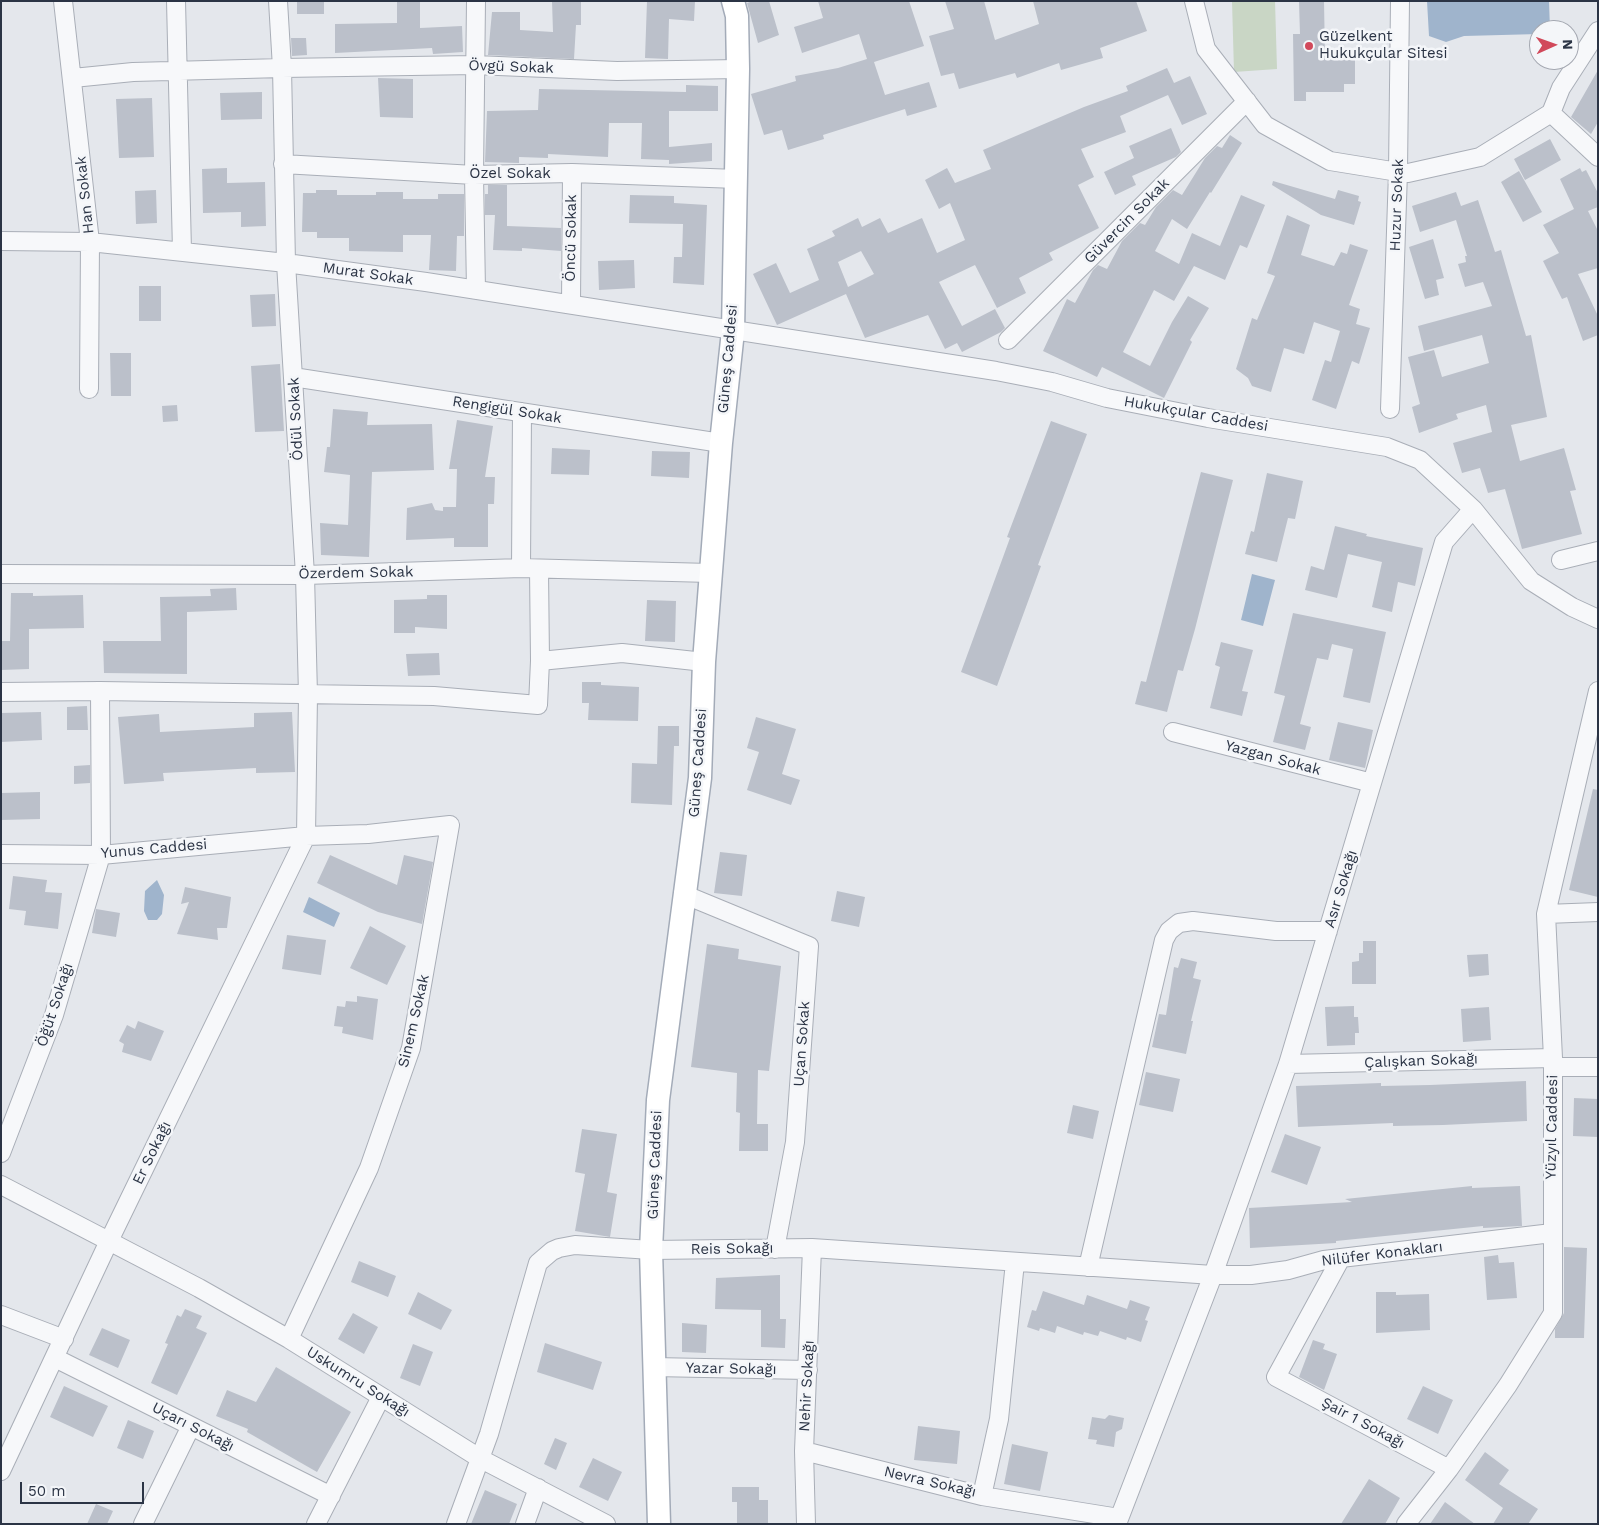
<!DOCTYPE html>
<meta charset="utf-8">
<style>
body{margin:0}
#map{position:relative;width:1599px;height:1525px;overflow:hidden;background:#e4e7ec;font-family:"Work Sans",sans-serif}
canvas{display:block}
.frame{position:absolute;inset:0;border:2px solid #2b3445;pointer-events:none}
.north{position:absolute;left:1529px;top:20px;width:50px;height:50px;box-sizing:border-box;background:#f4f6f9;border:1px solid #a4a8b1;border-radius:50%;rotate:88deg;font-size:14px;font-weight:700;line-height:20px;text-align:center;color:#2b3445}
.north::after{content:'';display:block;margin:auto;width:18px;height:22px;background:#d1495b;clip-path:polygon(50% 0,100% 100%,50% 72%,0 100%)}
.scale{position:absolute;left:20px;top:1482px;width:124px;height:22px;box-sizing:border-box;border:2px solid #2b3445;border-top:0;padding-left:6px;font-size:15px;line-height:18px;white-space:nowrap;color:#2b3445;-webkit-text-stroke:4px #f4f6f9;paint-order:stroke}
</style>
<div id="map">
<canvas width="1599" height="1525"></canvas>
<div class="frame"></div>
<div class="north">N</div>
<div class="scale">50 m</div>
</div>
<script>
const context = document.querySelector('canvas').getContext('2d');
context.lineJoin = 'round';
function fillPath(path, color) { context.fillStyle = color; context.fill(path, 'evenodd'); }
const shape = rows => new Path2D(rows.map(r => 'M' + r).join(''));
function stroke(path, color, width, dash) { context.strokeStyle = color; context.lineWidth = width; context.lineCap = dash ? 'butt' : 'round'; context.setLineDash(dash || []); context.stroke(path); }
function label(font, color, halo, rows, align = 'center') {
  context.font = font + ' "Work Sans",sans-serif'; context.lineWidth = 5; context.setLineDash([]); context.textBaseline = 'middle'; context.strokeStyle = halo; context.fillStyle = color; for (const [text, x, y, turn = 0] of rows) {
    context.save(); context.translate(x, y); context.rotate((+turn || 0) * Math.PI / 180); context.textAlign = isNaN(turn) ? turn : align; if (halo) context.strokeText(text, 0, 0); context.fillText(text, 0, 0); context.restore();
  }
}
fillPath(shape([
 [1232,1,1275,1,1277,69,1234,72]
]), '#c9d6c5');
fillPath(shape([
 [1427,1,1549,1,1550,30,1539,30,1539,34,1464,36,1446,42,1429,36],
 [1252,574,1275,580,1263,626,1241,620],
 [157,880,164,895,162,914,157,920,148,920,144,911,145,891],
 [309,897,340,913,334,927,303,912]
]), '#9fb4cc');
fillPath(shape([
 [297,1,324,1,324,14,297,14],
 [397,1,420,1,420,28,462,26,463,52,433,54,432,48,335,53,335,24,397,23],
 [552,1,581,1,581,25,576,25,574,59,488,55,492,12,520,12,520,30,553,32],
 [647,1,695,1,694,21,669,19,668,59,645,58],
 [753,1,769,1,779,35,758,43,747,3],
 [818,1,909,1,924,46,874,62,885,95,929,82,937,107,907,116,905,109,823,135,824,139,788,150,782,130,764,135,751,94,796,81,795,76,838,68,867,59,859,34,802,53,794,27,823,18],
 [945,1,984,1,995,40,1039,24,1033,1,1136,1,1147,31,1100,48,1103,58,1061,70,1059,63,1017,78,1015,73,959,89,954,73,941,76,929,36,954,29],
 [1324,1,1325,58,1355,58,1355,84,1344,84,1344,92,1306,92,1306,101,1294,101,1293,34,1300,34,1299,2],
 [291,38,306,38,307,55,292,56],
 [1167,68,1174,83,1190,76,1207,114,1182,125,1168,95,1120,116,1126,132,1081,149,1094,177,1078,185,1099,228,1049,253,1053,260,1019,278,1026,293,997,308,975,265,939,282,962,326,995,309,1005,328,1001,332,962,352,957,343,945,349,928,315,865,338,846,294,777,325,753,274,776,263,790,293,819,280,807,249,835,236,832,231,858,218,862,227,880,218,888,233,922,218,937,253,965,240,950,203,939,209,925,180,947,168,955,183,991,169,983,150,1084,107,1128,91,1126,86],
 [861,251,874,274,848,287,838,262],
 [1598,70,1598,122,1591,134,1571,117],
 [378,78,413,79,413,118,380,117],
 [686,85,718,86,718,111,669,111,669,147,712,143,712,161,669,164,669,160,641,159,642,123,609,123,608,157,548,154,548,158,519,157,519,163,485,162,487,111,538,110,539,89,686,92],
 [262,92,262,119,221,120,220,93],
 [152,98,154,157,119,158,116,99],
 [1171,128,1181,152,1176,157,1132,176,1136,185,1115,195,1104,172,1134,158,1129,146],
 [1230,135,1242,143,1211,193,1210,192,1187,229,1172,219,1155,251,1179,264,1192,233,1220,246,1241,195,1265,205,1247,248,1240,245,1225,280,1194,266,1174,301,1154,290,1123,352,1150,366,1172,322,1188,296,1209,308,1190,340,1192,342,1164,398,1102,367,1097,377,1043,351,1067,299,1075,303,1093,270,1098,265,1107,269,1122,241,1140,223,1145,225,1156,207,1173,190,1182,195,1205,158,1217,146,1222,148],
 [1550,139,1561,160,1525,180,1514,159],
 [227,168,227,183,265,182,266,226,241,227,241,212,203,213,202,169],
 [1580,168,1582,172,1586,170,1598,193,1598,207,1588,211,1598,231,1598,268,1578,274,1598,316,1598,335,1583,341,1567,297,1562,299,1543,261,1559,253,1543,225,1574,209,1560,179],
 [1519,171,1542,212,1523,222,1501,182],
 [1273,181,1335,199,1338,190,1359,196,1358,201,1361,202,1354,225,1321,215,1272,185],
 [488,185,507,185,507,226,561,228,561,251,522,248,522,251,493,250,495,215,485,215,485,194,488,194],
 [156,190,157,223,136,224,135,191],
 [316,190,337,190,337,195,376,195,376,192,403,192,403,199,438,199,438,194,464,194,464,236,457,236,456,271,429,270,431,235,403,235,403,252,349,251,349,238,317,238,317,232,302,232,303,193,316,193],
 [1456,192,1461,206,1478,200,1495,252,1501,250,1526,336,1531,335,1547,417,1511,425,1520,461,1564,448,1576,490,1570,491,1582,534,1522,549,1505,489,1488,493,1480,468,1462,473,1453,443,1492,432,1486,405,1456,414,1458,419,1419,433,1412,407,1420,404,1408,357,1434,350,1442,377,1489,363,1482,335,1424,351,1418,326,1492,306,1483,282,1465,287,1458,264,1466,262,1465,256,1467,256,1456,220,1420,232,1412,206],
 [630,195,674,196,674,203,707,205,704,285,673,283,674,257,682,257,683,224,629,223],
 [1287,215,1310,225,1301,255,1334,266,1341,252,1347,254,1350,244,1368,250,1349,305,1360,309,1356,324,1370,328,1359,364,1352,361,1336,409,1312,400,1325,360,1331,362,1340,331,1314,322,1304,354,1284,348,1271,392,1252,386,1248,378,1236,369,1252,318,1257,320,1275,276,1267,273],
 [1433,239,1444,278,1436,280,1439,295,1425,299,1409,247],
 [634,260,635,288,599,290,598,261],
 [139,286,161,286,161,321,139,321],
 [275,294,276,326,252,327,250,295],
 [110,353,131,353,131,396,111,396],
 [280,364,284,431,255,432,251,366],
 [177,405,178,421,163,422,162,406],
 [333,409,368,412,367,425,432,424,434,470,372,472,369,557,321,555,320,523,348,525,350,475,324,472,327,447,330,447],
 [457,420,493,426,485,477,495,477,494,504,488,504,488,547,454,547,454,538,406,540,407,508,432,503,435,510,443,511,443,507,456,507,457,469,449,469],
 [1051,421,1087,434,1038,565,1041,566,997,686,961,672,1010,538,1007,537],
 [552,448,590,450,589,475,551,474],
 [652,451,690,452,689,478,651,476],
 [1201,472,1233,480,1195,629,1183,671,1178,670,1167,712,1135,704,1141,681,1146,682],
 [1267,473,1303,481,1295,519,1288,518,1277,562,1245,554,1251,531,1254,532],
 [1335,526,1367,534,1366,536,1423,548,1415,586,1398,582,1392,612,1372,607,1382,562,1348,554,1337,598,1305,590,1311,566,1324,570],
 [236,588,237,610,187,612,187,674,104,673,103,641,161,641,160,597,211,596,210,589],
 [11,593,33,593,33,596,83,595,84,628,29,629,29,669,1,670,1,641,10,641],
 [427,595,447,595,447,629,415,627,415,633,394,633,394,600,427,599],
 [647,600,676,601,675,642,645,641],
 [1293,613,1386,632,1370,703,1343,697,1353,649,1332,644,1328,660,1317,658,1300,724,1311,727,1305,750,1273,742,1285,696,1274,693],
 [1221,642,1253,650,1242,691,1248,692,1242,716,1210,708,1220,667,1215,665],
 [439,653,440,675,408,676,406,654],
 [582,682,601,682,601,685,639,687,638,721,588,720,589,703,582,703],
 [87,706,88,730,67,730,67,707],
 [41,712,42,740,1,742,1,713],
 [292,712,295,772,256,773,256,768,163,773,164,781,124,784,118,717,159,714,160,732,254,727,254,713],
 [756,717,796,729,782,774,800,780,791,805,747,790,759,752,747,748],
 [1338,722,1373,730,1365,768,1329,760],
 [658,726,679,726,679,746,674,746,672,805,631,803,632,763,657,764],
 [90,765,90,783,74,784,74,766],
 [1593,789,1598,790,1598,897,1569,890],
 [40,792,40,819,1,820,1,793],
 [720,852,747,855,742,896,714,893],
 [330,855,397,885,404,855,433,862,422,924,378,912,317,883],
 [13,876,47,880,45,892,62,893,58,929,24,925,26,911,9,909],
 [185,887,231,897,227,928,217,928,218,940,177,934,189,902,181,904],
 [837,891,865,897,859,927,831,921],
 [96,909,120,913,116,937,92,933],
 [370,926,406,946,387,985,350,968],
 [287,935,326,940,321,975,282,969],
 [1363,941,1376,941,1376,984,1352,984,1352,962,1359,961,1359,953,1363,953],
 [707,944,739,949,738,959,781,966,769,1071,758,1070,757,1124,768,1124,768,1151,739,1151,740,1113,736,1112,737,1073,691,1067],
 [1488,954,1489,975,1469,977,1467,955],
 [1181,958,1197,962,1193,978,1201,980,1191,1021,1193,1021,1186,1054,1152,1047,1159,1014,1166,1015,1174,967,1178,968],
 [357,996,378,999,373,1040,342,1033,343,1027,334,1026,337,1006,345,1007,346,1001,357,1002],
 [1354,1006,1354,1017,1358,1017,1359,1033,1355,1033,1355,1045,1327,1046,1325,1007],
 [1489,1007,1491,1040,1463,1042,1461,1009],
 [138,1021,164,1031,151,1061,122,1052,124,1044,119,1041,127,1025,135,1029],
 [1146,1072,1180,1079,1173,1112,1139,1105],
 [1526,1081,1527,1121,1443,1125,1393,1126,1393,1123,1298,1127,1296,1086,1381,1083,1381,1086,1430,1085],
 [1574,1098,1598,1099,1598,1137,1573,1136],
 [1073,1105,1099,1111,1093,1139,1067,1133],
 [582,1129,617,1134,607,1192,617,1194,610,1237,575,1231,585,1174,575,1172],
 [1285,1134,1321,1147,1307,1185,1271,1172],
 [1472,1186,1472,1188,1520,1186,1522,1226,1483,1228,1483,1226,1336,1241,1336,1243,1250,1248,1249,1208,1352,1202,1345,1199],
 [1564,1247,1587,1248,1584,1338,1555,1338,1555,1329,1564,1313],
 [1498,1255,1499,1263,1514,1262,1517,1298,1487,1300,1484,1257],
 [359,1261,396,1276,388,1297,351,1282],
 [780,1275,780,1319,786,1319,785,1348,761,1347,761,1310,715,1309,716,1278],
 [1043,1291,1084,1305,1087,1295,1127,1309,1130,1300,1150,1307,1145,1320,1148,1321,1141,1342,1127,1337,1126,1340,1100,1331,1098,1336,1084,1332,1083,1335,1057,1326,1055,1333,1040,1328,1039,1331,1027,1327,1032,1310,1036,1311],
 [418,1292,452,1310,441,1330,408,1314],
 [1376,1292,1396,1292,1396,1295,1429,1294,1430,1330,1376,1333],
 [185,1309,202,1316,196,1328,207,1333,177,1395,151,1383,168,1344,165,1343,177,1315,181,1317],
 [353,1313,378,1327,364,1354,338,1339],
 [682,1323,707,1325,706,1353,682,1352],
 [102,1328,130,1340,118,1368,89,1355],
 [1313,1340,1325,1344,1323,1349,1337,1354,1324,1390,1299,1377],
 [545,1343,602,1362,593,1390,537,1372],
 [413,1344,433,1352,420,1386,400,1378],
 [276,1367,351,1412,317,1472,247,1432,248,1429,216,1416,227,1390,256,1402],
 [64,1386,108,1406,93,1437,50,1417],
 [1423,1386,1453,1400,1438,1434,1407,1419],
 [1109,1415,1124,1418,1122,1429,1116,1432,1114,1447,1096,1444,1097,1440,1088,1439,1092,1417,1105,1419],
 [128,1420,154,1431,143,1459,117,1448],
 [918,1426,960,1431,957,1464,914,1460],
 [555,1438,567,1443,556,1470,544,1464],
 [1012,1444,1048,1452,1040,1491,1004,1484],
 [1485,1452,1509,1470,1499,1484,1538,1509,1528,1524,1493,1524,1503,1508,1465,1480],
 [593,1458,622,1472,608,1501,579,1487],
 [1369,1479,1400,1498,1385,1524,1341,1524],
 [732,1487,759,1487,759,1500,768,1500,768,1524,737,1524,737,1502,732,1502],
 [485,1490,517,1504,509,1524,471,1524],
 [1445,1502,1475,1524,1430,1524],
 [96,1504,113,1511,107,1524,87,1524]
]), '#bbc0ca');
const minor = shape([
 [63,1,90,242,89,389],
 [176,1,182,251],
 [476,1,474,175,476,290],
 [1194,1,1206,49,1265,125,1330,161,1398,172,1408,173,1480,157,1551,113,1561,88,1598,31],
 [73,78,133,72,282,68,475,65,617,71,738,69],
 [1551,113,1598,157],
 [283,164,474,175,572,173,737,179],
 [1,241,90,242,286,263,426,282,996,371,1052,382,1107,398,1208,418,1387,447,1420,460,1473,509,1531,581,1572,607,1598,619],
 [571,304,572,173],
 [1008,340,1247,101],
 [293,377,721,443],
 [1390,409,1398,172,1400,1],
 [1561,560,1598,551],
 [521,568,522,412],
 [539,569,540,661,622,653,704,662],
 [1,574,305,575,521,568,710,573],
 [1,692,100,691],
 [1173,732,1372,783],
 [1,854,101,855,306,836,368,834,450,825,411,1048,369,1168,289,1339],
 [683,894,809,946,795,1142,775,1249],
 [1546,914,1598,912],
 [1288,1064,1553,1058],
 [1553,1067,1598,1067],
 [1,1153,54,1015,101,855,100,691,434,696,538,705,540,661],
 [1,1185,199,1288,289,1339,481,1459,606,1524],
 [1341,1258,1276,1377,1449,1469],
 [1088,1267,1164,940,1169,931,1179,923,1193,921,1276,931,1328,931],
 [1,1315,64,1339],
 [55,1358,331,1496],
 [653,1367,808,1370],
 [804,1451,982,1496,999,1419,1015,1262],
 [1,1471,109,1241,306,836,308,695,305,575,286,263,282,68,278,1],
 [982,1496,1119,1518],
 [143,1524,191,1426],
 [316,1524,381,1397],
 [456,1524,489,1434,538,1263,552,1251,559,1248,575,1245,651,1250,812,1248,1213,1275,1251,1275,1288,1270,1324,1260,1552,1233],
 [525,1524,538,1488],
 [806,1524,804,1451,812,1248],
 [1117,1524,1213,1275,1288,1064,1444,542,1473,509],
 [1406,1524,1449,1469,1508,1385,1553,1313,1553,1058,1546,914,1598,691]
]);
const major = shape([
 [659,1524,651,1250,658,1100,700,778,704,662,721,443,733,331,738,69,737,16,733,1]
]);
stroke(minor, '#a9aeb7', 20);
stroke(major, '#a3abb8', 25);
stroke(minor, '#f7f8fa', 18);
stroke(major, '#fff', 22);
for (const [x, y, r, color] of [
 [1309,46,5,"#d1495b"]
]) { const dot = new Path2D(); dot.arc(x, y, r, 0, 2 * Math.PI); context.fillStyle = color; context.fill(dot); stroke(dot, '#f4f6f9', 2); }
label('15px', '#2b3445', '#f4f6f9', [
 ["Güzelkent",1319,37],
 ["Hukukçular Sitesi",1319,54]
], 'left');
label('15px', '#2b3445', '#f4f6f9', [
 ["Övgü Sokak",511,67,2],
 ["Özel Sokak",510,174],
 ["Han Sokak",85,195,-96],
 ["Huzur Sokak",1397,205,-88],
 ["Güvercin Sokak",1127,221,-45],
 ["Öncü Sokak",571,238,-89],
 ["Murat Sokak",368,274,8],
 ["Güneş Caddesi",728,359,-85],
 ["Rengigül Sokak",507,410,9],
 ["Hukukçular Caddesi",1196,414,10],
 ["Ödül Sokak",296,419,-93],
 ["Özerdem Sokak",356,573,-1],
 ["Yazgan Sokak",1273,758,15],
 ["Güneş Caddesi",698,763,-86],
 ["Yunus Caddesi",154,849,-5],
 ["Asır Sokağı",1341,889,-73],
 ["Öğüt Sokağı",55,1005,-72],
 ["Sinem Sokak",414,1021,-77],
 ["Uçan Sokak",802,1044,-86],
 ["Çalışkan Sokağı",1421,1061,-2],
 ["Yüzyıl Caddesi",1552,1127,-89],
 ["Er Sokağı",152,1153,-64],
 ["Güneş Caddesi",655,1165,-88],
 ["Reis Sokağı",732,1249,-1],
 ["Nilüfer Konakları",1382,1254,-7],
 ["Yazar Sokağı",731,1369,1],
 ["Uskumru Sokağı",358,1382,32],
 ["Nehir Sokağı",807,1386,-87],
 ["Şair 1 Sokağı",1363,1423,28],
 ["Uçarı Sokağı",193,1427,27],
 ["Nevra Sokağı",930,1482,13]
]);
</script>
